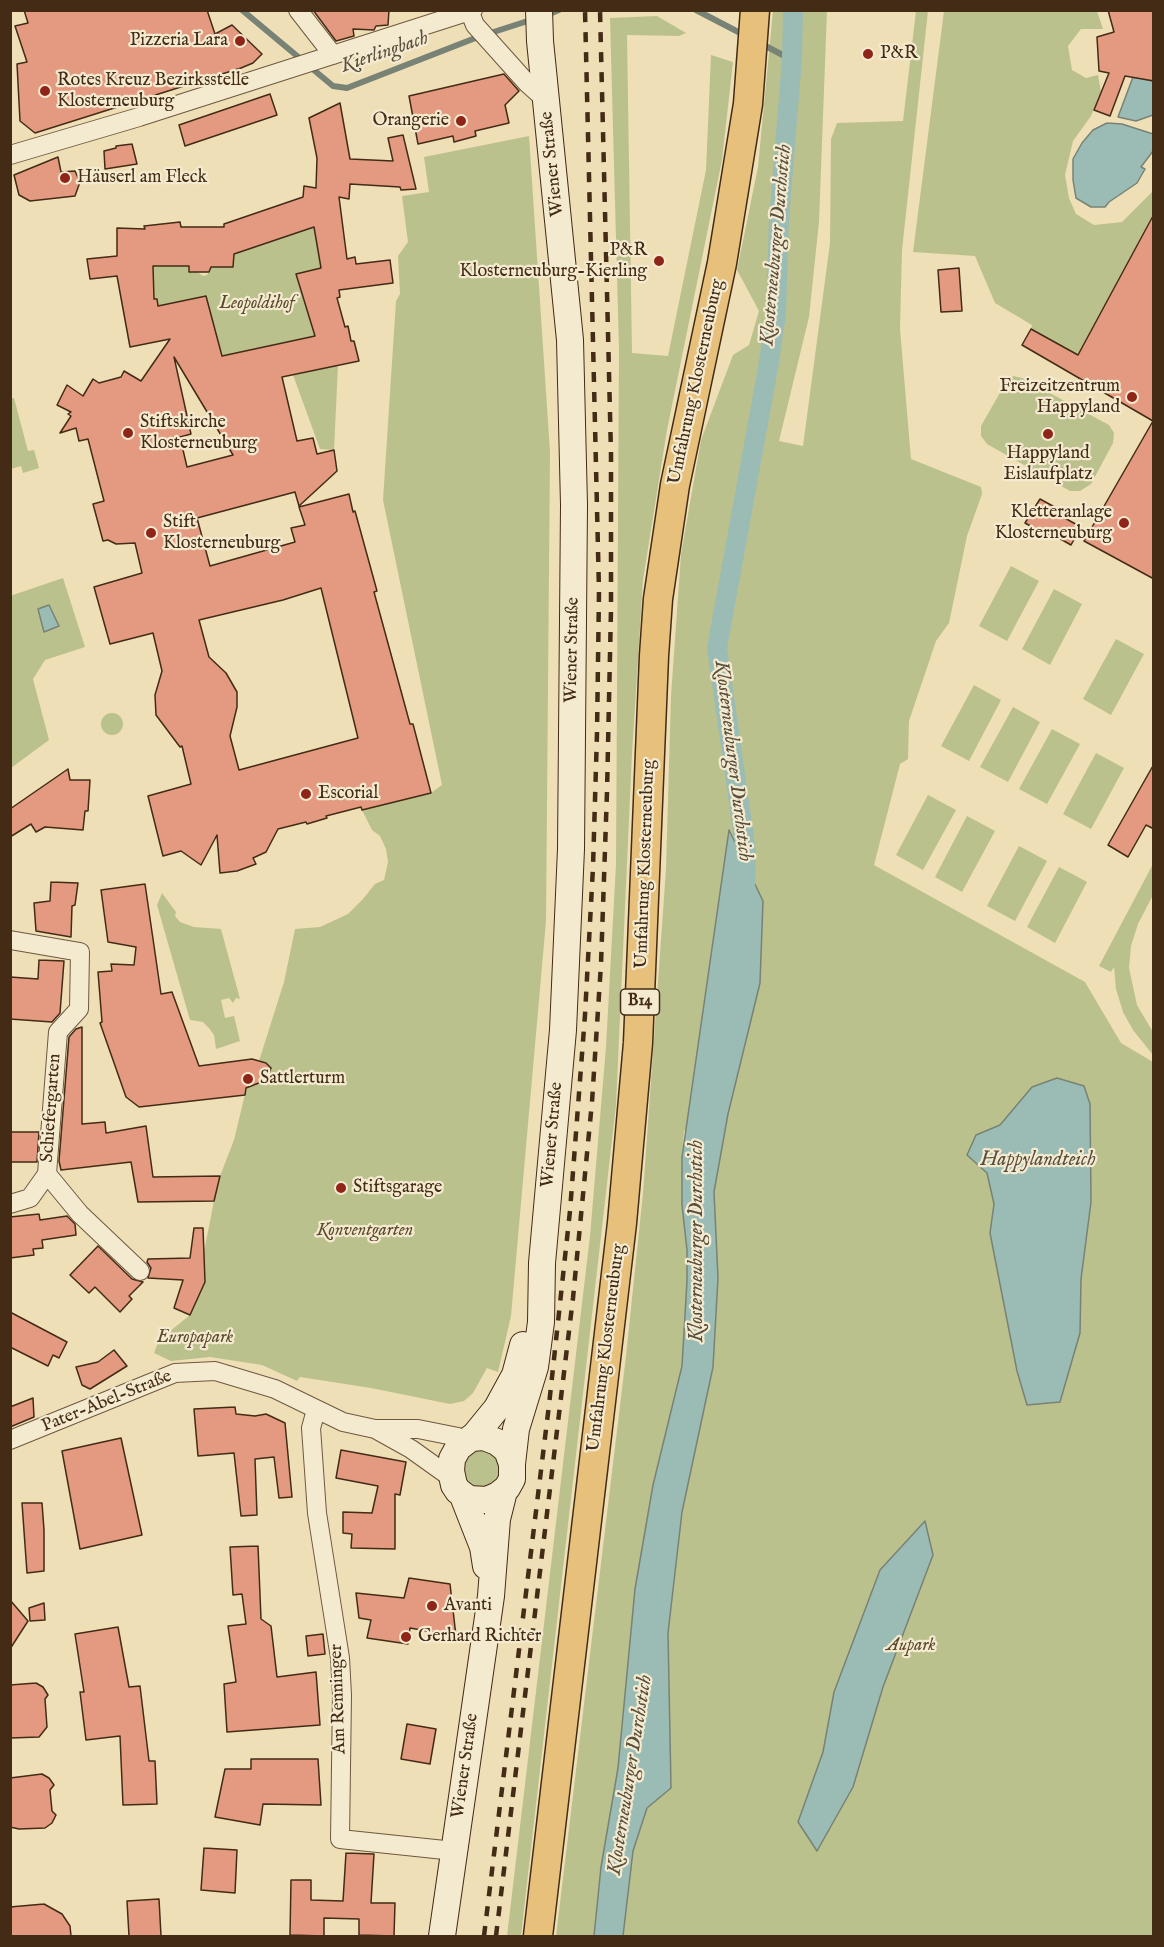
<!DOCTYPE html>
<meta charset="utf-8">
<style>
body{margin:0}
#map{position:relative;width:1164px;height:1947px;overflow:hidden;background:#eedfb7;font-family:"IM FELL English",serif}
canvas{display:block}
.frame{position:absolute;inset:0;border:12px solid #432b15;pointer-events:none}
</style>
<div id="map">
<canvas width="1164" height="1947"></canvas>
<div class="frame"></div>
</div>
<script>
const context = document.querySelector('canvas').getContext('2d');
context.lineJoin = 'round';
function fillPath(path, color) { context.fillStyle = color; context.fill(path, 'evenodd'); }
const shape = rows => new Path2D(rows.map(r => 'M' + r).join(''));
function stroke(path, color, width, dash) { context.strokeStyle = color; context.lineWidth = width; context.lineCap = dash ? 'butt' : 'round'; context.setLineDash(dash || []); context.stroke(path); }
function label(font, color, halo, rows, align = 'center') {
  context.font = font + ' "IM FELL English",serif'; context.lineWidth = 4.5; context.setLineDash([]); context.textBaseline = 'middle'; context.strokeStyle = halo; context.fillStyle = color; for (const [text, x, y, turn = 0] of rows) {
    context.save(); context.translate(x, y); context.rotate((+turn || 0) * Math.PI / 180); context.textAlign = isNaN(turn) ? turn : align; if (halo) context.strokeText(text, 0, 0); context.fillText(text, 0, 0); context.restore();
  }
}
fillPath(shape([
 [773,11,827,11,819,222,809,317,779,441,803,446,830,243,831,139,837,123,903,121,916,11,928,11,902,250,900,329,911,459,981,487,982,494,967,536,949,623,936,641,909,721,908,759,900,764,874,865,1085,982,1121,1043,1153,1062,1153,1936,623,1936,633,1851,647,1808,671,1788,668,1633,682,1512,713,1367,718,1278,714,1192,728,1114,684,1131,682,1157,682,1205,687,1250,687,1281,682,1366,653,1485,635,1589,618,1768,601,1867,594,1936,556,1936,626,1356,643,1193,666,869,671,696,681,554,701,440,733,355,749,345,759,311,737,270,758,167],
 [944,11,1097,11,1103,29,1081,29,1068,46,1072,70,1086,78,1098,75,1101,92,1091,116,1073,141,1065,175,1069,198,1076,214,1094,225,1122,222,1153,191,1153,214,1078,355,1031,329,1032,325,995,303,975,256,913,252],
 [657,16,686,33,679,36,627,35,632,353,668,356,706,170,711,55,733,62,722,160,667,430,643,580,632,754,616,1105,521,1936,507,1936,590,1236,606,1047,616,864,619,349,610,18],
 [529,136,550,452,546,921,511,1316,498,1372,487,1368,473,1393,464,1401,450,1404,371,1388,300,1377,297,1381,262,1365,210,1357,171,1361,154,1353,159,1340,190,1315,205,1282,204,1252,214,1201,220,1176,234,1140,247,1086,254,1086,263,1081,268,1076,271,1068,267,1063,259,1061,284,982,295,929,320,927,348,914,363,899,375,884,384,880,388,862,386,849,380,836,372,830,362,810,431,793,442,785,383,500,396,301,400,294,398,256,408,242,402,196,429,192,424,157],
 [314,227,321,268,296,275,315,336,222,356,206,296,158,307,154,299,153,266,189,266,203,276,207,275,210,270,208,267,234,254],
 [338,365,334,450,320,449,293,375],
 [1013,376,1022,378,1109,425,1114,433,1113,443,1091,484,1080,491,1070,491,987,444,981,436,981,426,1006,382],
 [14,398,28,451,34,450,39,468,23,473,21,466,11,469,10,399],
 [1011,566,1039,581,1007,641,979,626],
 [63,578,85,647,45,660,33,679,49,740,11,768,10,596],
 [1054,589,1082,604,1050,665,1022,649],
 [1116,639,1144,654,1111,715,1083,699],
 [974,685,1001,700,969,761,941,746],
 [1013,707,1040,722,1008,782,980,767],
 '101 724a11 11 0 1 1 22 0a11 11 0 1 1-22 0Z',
 [1052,729,1080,744,1047,804,1019,789],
 [1096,753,1124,768,1091,829,1063,814],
 [928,795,956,810,923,870,896,855],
 [967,816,995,831,962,892,935,877],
 [1019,846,1047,861,1015,921,987,906],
 [1153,864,1153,895,1138,924,1131,946,1129,968,1137,1005,1153,1032,1153,1055,1133,1030,1123,1012,1116,989,1114,967,1111,972,1099,966],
 [1059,867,1087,882,1055,943,1027,927],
 [162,893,176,912,175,916,180,922,194,927,221,929,240,999,236,998,233,1003,229,998,221,1000,225,1018,234,1016,240,1041,216,1049,214,1035,209,1028,203,1022,190,1020,157,905],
 '462 1469a19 19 0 1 1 38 0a19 19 0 1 1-38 0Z'
]), '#bbc18d');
const water = shape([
 [1133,77,1153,81,1153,115,1136,121,1118,117,1133,77],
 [1107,123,1122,124,1153,134,1153,151,1141,167,1145,169,1137,183,1109,202,1105,207,1091,207,1076,198,1073,180,1073,159,1082,143,1093,130,1107,123],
 [49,605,59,626,44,632,38,609,49,605],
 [729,830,763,901,760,983,728,1114,714,1192,718,1278,713,1367,682,1512,668,1633,671,1788,647,1808,633,1851,623,1936,594,1936,601,1867,618,1768,635,1589,653,1485,682,1366,687,1281,687,1250,682,1205,682,1157,729,830],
 [1057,1078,1084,1086,1090,1104,1091,1202,1081,1279,1080,1333,1060,1402,1027,1405,1017,1371,990,1233,994,1204,987,1173,967,1155,976,1135,1000,1125,1032,1087,1057,1078],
 [925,1521,933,1555,883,1687,853,1787,817,1851,798,1822,823,1752,834,1692,880,1570,925,1521]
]);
fillPath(water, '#9bbcb5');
stroke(water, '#788275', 1.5);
stroke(shape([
 [242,10,333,86,347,88,478,37,534,19],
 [696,10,746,36],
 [547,15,559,10],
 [760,43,792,60]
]), '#788275', 6);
stroke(shape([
 [745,891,746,852,717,648,768,368,776,314,779,219,792,60,793,10]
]), '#9bbcb5', 20);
const building = shape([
 [24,10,207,10,215,34,232,25,262,54,253,63,241,68,35,133,20,121,17,64,27,62,15,26,28,23,24,10],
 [313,10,389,10,388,25,376,26,374,30,353,29,354,36,336,41,313,10],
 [1108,10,1154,10,1154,81,1125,76,1110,116,1094,110,1109,73,1099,71,1097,37,1114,32,1108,10],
 [504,74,519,91,505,105,509,123,475,131,476,136,454,142,453,136,418,144,409,96,504,74],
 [270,94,277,115,185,146,179,125,270,94],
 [340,103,350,159,393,161,388,138,403,135,416,189,401,190,400,187,350,184,349,199,339,197,347,259,355,257,356,264,390,260,393,283,339,290,340,297,337,298,345,327,348,326,351,341,354,341,359,361,282,377,297,441,313,438,317,454,334,450,337,471,299,506,295,492,197,518,210,566,295,542,291,528,305,525,299,507,349,494,353,512,355,511,377,591,374,592,410,724,413,724,431,793,362,810,361,807,326,816,327,818,307,824,306,822,278,829,266,852,253,858,256,864,237,871,220,873,217,835,201,865,181,851,163,856,148,796,191,784,182,746,180,747,156,715,155,695,162,671,153,633,110,644,94,587,142,573,135,543,116,544,108,540,103,541,93,504,104,501,88,439,79,441,76,428,60,433,71,416,68,414,71,412,57,405,67,385,83,396,93,379,99,383,121,377,124,371,141,381,170,339,130,347,117,276,90,279,87,259,117,256,117,228,145,229,144,226,180,222,181,227,224,227,224,224,303,197,304,186,316,188,317,158,309,118,340,103],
 [314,227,321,268,296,274,315,336,222,356,206,296,158,306,157,299,154,299,153,266,189,266,189,272,209,272,211,267,233,267,234,254,314,227],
 [174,357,233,455,187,467,180,437,191,434,174,357],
 [321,588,358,738,239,770,230,736,237,707,237,692,226,673,209,657,199,620,283,600,321,588],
 [132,144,137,164,105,169,104,151,116,148,116,146,132,144],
 [58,157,61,172,75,171,80,182,75,196,30,201,19,195,14,175,58,157],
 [1154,214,1154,579,1084,541,1153,421,1022,345,1031,329,1078,355,1154,214],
 [959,268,962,311,941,312,938,270,959,268],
 [1040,499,1062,511,1061,516,1081,527,1071,545,1050,533,1048,536,1025,523,1040,499],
 [1154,764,1154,829,1146,825,1128,857,1108,845,1154,764],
 [68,769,70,780,90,780,88,811,85,811,83,830,45,827,36,832,31,824,10,837,10,809,68,769],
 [51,882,78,883,75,905,72,906,71,937,36,931,34,903,50,901,51,882],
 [145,884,161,994,172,992,199,1066,252,1059,266,1063,271,1068,268,1076,264,1081,246,1088,245,1095,139,1107,126,1097,100,1023,102,1022,98,972,112,971,111,964,134,965,136,947,108,942,101,890,145,884],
 [39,960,64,961,60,1013,52,1022,10,1019,10,977,38,979,39,960],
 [82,1027,82,1124,105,1122,106,1133,146,1126,153,1177,220,1176,214,1201,138,1202,131,1162,61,1170,59,1161,69,1037,76,1029,82,1027],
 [10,1132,39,1132,37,1162,10,1162,10,1132],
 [39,1214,40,1220,67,1216,75,1224,76,1235,42,1240,43,1248,33,1249,34,1255,10,1258,10,1217,39,1214],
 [194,1228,203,1228,205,1282,190,1315,174,1308,183,1280,148,1278,151,1268,147,1262,148,1259,190,1258,194,1228],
 [98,1246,132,1279,143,1282,129,1296,132,1299,120,1312,95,1287,89,1293,70,1275,98,1246],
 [10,1312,67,1342,59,1358,53,1355,48,1366,10,1347,10,1312],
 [114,1350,127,1366,90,1389,82,1385,76,1367,98,1362,114,1350],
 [33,1398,34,1417,10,1427,10,1407,33,1398],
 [235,1407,236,1414,255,1416,266,1414,285,1423,292,1497,279,1498,274,1457,255,1459,257,1515,241,1516,234,1453,198,1456,194,1409,235,1407],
 [121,1438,142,1535,80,1549,62,1451,121,1438],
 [341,1450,406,1462,400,1495,395,1494,395,1549,351,1548,352,1534,343,1533,343,1512,372,1513,378,1486,336,1478,341,1450],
 [22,1503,42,1503,44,1530,44,1571,27,1573,22,1503],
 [258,1546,261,1619,271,1626,277,1677,316,1672,320,1725,227,1732,224,1684,236,1682,228,1626,246,1624,242,1594,233,1595,230,1547,258,1546],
 [409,1578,450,1584,456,1636,410,1628,408,1644,367,1638,371,1620,359,1618,356,1593,404,1598,409,1578],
 [10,1600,28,1621,10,1649,10,1600],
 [44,1603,45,1620,30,1621,29,1608,44,1603],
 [118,1627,129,1687,140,1686,149,1761,155,1761,157,1804,123,1805,120,1736,86,1740,80,1692,84,1692,75,1634,118,1627],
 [323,1634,325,1654,308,1656,306,1636,323,1634],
 [36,1683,43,1687,48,1695,45,1699,47,1727,39,1737,10,1738,10,1685,36,1683],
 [407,1724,436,1729,430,1764,401,1759,407,1724],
 [251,1759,318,1759,321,1805,263,1804,260,1825,215,1817,225,1769,251,1769,251,1759],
 [42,1774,49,1778,54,1785,50,1790,52,1811,56,1815,52,1823,45,1828,19,1829,10,1827,10,1778,42,1774],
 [204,1848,237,1850,235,1893,201,1890,204,1848],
 [346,1853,374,1854,371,1903,395,1903,394,1936,359,1935,359,1919,324,1918,324,1936,290,1935,291,1880,311,1880,311,1900,343,1901,346,1853],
 [159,1899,161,1936,129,1936,127,1901,159,1899],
 [44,1904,62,1914,70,1926,71,1936,10,1936,10,1907,44,1904]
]);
fillPath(building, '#e49a81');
stroke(building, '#432b15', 1.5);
const street = shape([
 [298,10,333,55],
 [469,10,475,25,527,83,547,101],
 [10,155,139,117,473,10],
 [10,940,80,952,79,1009,58,1032,47,1174,80,1214,140,1271],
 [10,1204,30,1198,47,1174],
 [316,1410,311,1428,317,1513,340,1658,342,1695,340,1839,454,1851],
 [377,1429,418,1429,458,1437,467,1441],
 [10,1440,175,1373,215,1371,275,1389,343,1422,375,1429,411,1449,453,1479]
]);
const secondary = shape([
 [471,1438,484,1437,497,1442,507,1450,512,1464,512,1479,507,1488,498,1495,487,1500,469,1499,458,1491,454,1485,451,1471,452,1459,458,1448,475,1435,497,1408,515,1375,523,1345],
 [512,1464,516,1429,535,1367,541,1322,542,1263,563,1030,571,849,574,505,570,340,540,41,539,10],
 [463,1496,483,1547,486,1566],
 [442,1936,491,1596,497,1519,504,1491]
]);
const primary = shape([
 [538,1936,622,1223,638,1043,654,656,658,599,675,485,722,263,748,104,755,10]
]);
stroke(street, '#6e583e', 20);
stroke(secondary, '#432b15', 28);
stroke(primary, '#432b15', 31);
stroke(street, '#f4ead0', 18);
stroke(secondary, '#f4ead0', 26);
stroke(primary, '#e7c07c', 28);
stroke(shape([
 [484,1936,549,1405,570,1211,585,1015,593,867,597,733,599,591,585,10],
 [496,1936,573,1298,592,1102,601,964,607,792,611,609,611,454,600,10]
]), '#432b15', 4.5, [10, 10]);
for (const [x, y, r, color] of [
 [240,41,6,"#8f2418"],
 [868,54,6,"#8f2418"],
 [45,91,6,"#8f2418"],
 [461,121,6,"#8f2418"],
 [65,178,6,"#8f2418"],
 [659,261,6,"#8f2418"],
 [1132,397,6,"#8f2418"],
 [128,433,6,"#8f2418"],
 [1048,434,6,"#8f2418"],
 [1124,523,6,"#8f2418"],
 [151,533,6,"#8f2418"],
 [306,794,6,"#8f2418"],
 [248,1079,6,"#8f2418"],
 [341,1188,6,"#8f2418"],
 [432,1606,6,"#8f2418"],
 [406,1637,6,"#8f2418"]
]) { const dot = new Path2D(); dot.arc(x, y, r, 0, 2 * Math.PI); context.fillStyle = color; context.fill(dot); stroke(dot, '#f4ead0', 2); }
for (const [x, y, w] of [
 [640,1002,39]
]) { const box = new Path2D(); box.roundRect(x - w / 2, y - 13, w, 26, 4.5); context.fillStyle = '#f4ead0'; context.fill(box); stroke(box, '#432b15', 1.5); }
label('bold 16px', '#432b15', null, [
 ["B14",640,1002]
]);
label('18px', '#432b15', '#f4ead0', [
 ["Pizzeria Lara",228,41,"right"],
 ["P&R",880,54],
 ["Rotes Kreuz Bezirksstelle",57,81],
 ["Klosterneuburg",57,102],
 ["Orangerie",449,121,"right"],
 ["Häuserl am Fleck",77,178],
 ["P&R",647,251,"right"],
 ["Klosterneuburg-Kierling",647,272,"right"],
 ["Freizeitzentrum",1120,387,"right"],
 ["Happyland",1120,408,"right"],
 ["Stiftskirche",140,423],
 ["Klosterneuburg",140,444],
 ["Happyland",1048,454,"center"],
 ["Eislaufplatz",1048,475,"center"],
 ["Kletteranlage",1112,513,"right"],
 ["Klosterneuburg",1112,534,"right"],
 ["Stift",163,523],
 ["Klosterneuburg",163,544],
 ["Escorial",318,794],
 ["Sattlerturm",260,1079],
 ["Stiftsgarage",353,1188],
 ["Avanti",444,1606],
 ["Gerhard Richter",418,1637]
], 'left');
label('18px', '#432b15', '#f4ead0', [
 ["Wiener Straße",553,164,-96],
 ["Umfahrung Klosterneuburg",697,382,-78],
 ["Wiener Straße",573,650,-89],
 ["Umfahrung Klosterneuburg",646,864,-88],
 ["Schiefergarten",52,1108,-86],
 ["Wiener Straße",553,1135,-85],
 ["Umfahrung Klosterneuburg",607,1348,-83],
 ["Pater-Abel-Straße",107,1402,-22],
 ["Am Renninger",339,1699,-92],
 ["Wiener Straße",466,1766,-82]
]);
label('italic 18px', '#5b492d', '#f4ead0', [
 ["Leopoldihof",257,304],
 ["Konventgarten",365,1231],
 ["Europapark",195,1338],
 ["Aupark",911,1646]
]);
label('italic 20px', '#594f3d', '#f4ead0', [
 ["Kierlingbach",385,53,-19],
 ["Klosterneuburger Durchstich",777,245,-85],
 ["Klosterneuburger Durchstich",732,761,83],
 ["Happylandteich",1038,1161],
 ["Klosterneuburger Durchstich",698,1241,-90],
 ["Klosterneuburger Durchstich",631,1775,-81]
]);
</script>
